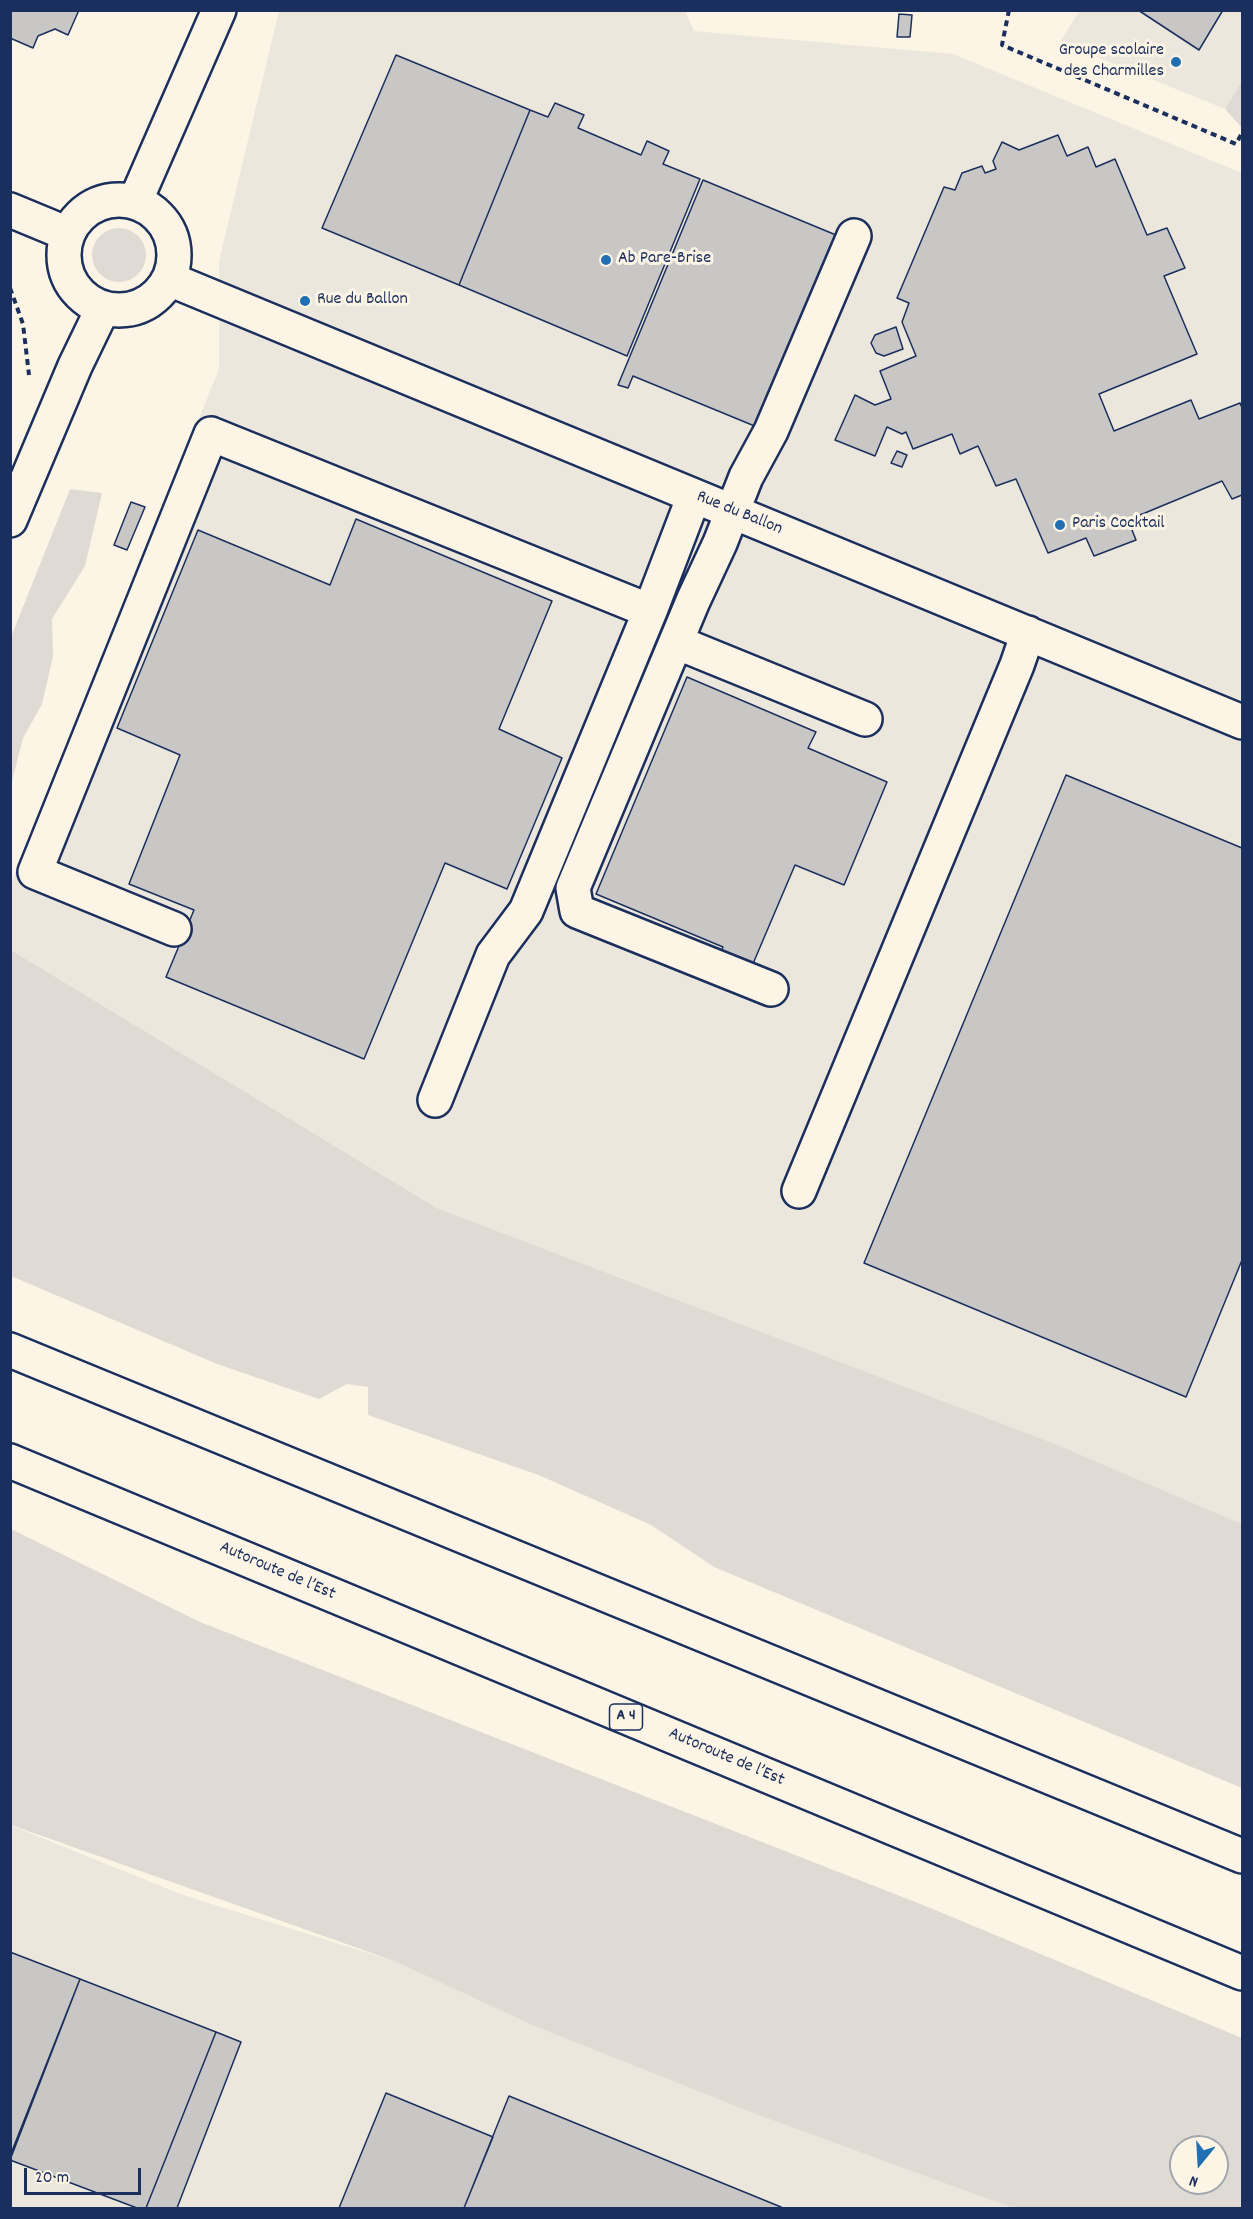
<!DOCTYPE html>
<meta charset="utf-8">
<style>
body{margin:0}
#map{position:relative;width:1253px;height:2219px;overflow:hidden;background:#fcf5e5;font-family:Dekko,sans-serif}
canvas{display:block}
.frame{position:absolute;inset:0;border:12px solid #1b2f5e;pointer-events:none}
.north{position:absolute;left:1169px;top:2135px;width:60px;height:60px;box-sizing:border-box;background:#fcf5e5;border:2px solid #a2a6af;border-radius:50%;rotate:198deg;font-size:16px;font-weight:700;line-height:24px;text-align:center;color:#1b2f5e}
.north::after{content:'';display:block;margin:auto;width:21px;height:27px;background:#1f6fb2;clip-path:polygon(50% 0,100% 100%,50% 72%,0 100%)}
.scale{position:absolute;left:24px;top:2168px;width:117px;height:27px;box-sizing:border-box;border:3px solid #1b2f5e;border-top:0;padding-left:8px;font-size:18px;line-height:21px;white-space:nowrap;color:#1b2f5e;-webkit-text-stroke:4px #fcf5e5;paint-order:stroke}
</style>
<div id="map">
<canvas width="1253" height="2219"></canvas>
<div class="frame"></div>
<div class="north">N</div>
<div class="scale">20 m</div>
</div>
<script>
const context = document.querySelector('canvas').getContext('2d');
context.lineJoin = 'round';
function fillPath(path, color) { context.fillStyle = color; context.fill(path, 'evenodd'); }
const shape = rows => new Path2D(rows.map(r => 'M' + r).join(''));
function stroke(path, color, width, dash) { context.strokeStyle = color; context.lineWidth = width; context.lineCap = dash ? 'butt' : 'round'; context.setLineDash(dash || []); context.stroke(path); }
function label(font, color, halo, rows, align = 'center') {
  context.font = font + ' Dekko,sans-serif'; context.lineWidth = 6; context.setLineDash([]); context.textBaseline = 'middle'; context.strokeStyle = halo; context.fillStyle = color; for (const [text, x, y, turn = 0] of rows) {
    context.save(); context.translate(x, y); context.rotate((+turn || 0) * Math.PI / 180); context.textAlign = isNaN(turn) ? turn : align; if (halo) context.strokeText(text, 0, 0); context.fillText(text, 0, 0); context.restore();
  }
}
fillPath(shape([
 [279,11,685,11,694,31,953,54,1242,173,1242,358,1241,363,1242,364,1242,1524,1058,1445,437,1208,11,950,10,886,219,369,219,261],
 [1079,11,1242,11,1242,81,1225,109,1060,42],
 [10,1825,183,1895,394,1961,532,2025,1013,2208,11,2208]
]), '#ece7dc');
fillPath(shape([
 [1242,81,1242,128,1225,109],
 '92 255a27 27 0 1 1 54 0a27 27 0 1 1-54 0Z',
 [70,489,102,493,85,566,52,619,53,657,42,704,23,738,11,785,11,637],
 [11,950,437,1208,1058,1445,1242,1524,1242,1788,714,1567,651,1525,541,1476,368,1415,368,1387,347,1384,319,1399,217,1364,11,1276],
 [11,1529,200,1622,928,1907,1242,2038,1242,2208,1013,2208,756,2114,532,2025,394,1961,11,1825],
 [1181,2147,1217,2147,1217,2183,1181,2183]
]), '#dfdbd4');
const building = shape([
 [10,10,79,10,68,35,55,29,38,36,33,48,10,38,10,10],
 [1138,10,1223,10,1199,50,1138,10],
 [899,14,912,15,910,37,897,37,899,14],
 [396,55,530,110,459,285,322,228,396,55],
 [555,103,584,115,578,128,641,155,647,141,669,151,663,164,700,179,627,356,459,285,530,110,548,117,555,103],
 [1058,135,1067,156,1088,147,1096,167,1115,159,1147,235,1167,228,1185,268,1164,276,1197,354,1099,394,1114,431,1191,400,1199,419,1240,403,1242,408,1242,495,1232,499,1222,481,1128,520,1136,540,1094,556,1086,538,1048,553,1016,479,996,486,978,446,960,454,952,434,913,449,906,432,902,434,887,427,875,456,835,440,855,395,875,405,891,399,880,371,916,356,902,322,909,303,897,298,944,187,955,190,962,173,982,166,985,173,996,169,993,161,1002,142,1019,150,1058,135],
 [703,180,836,235,757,427,633,376,628,388,618,385,703,180],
 [896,327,903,349,884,356,876,353,871,343,875,335,896,327],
 [897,451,907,455,902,467,891,463,897,451],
 [131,502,145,507,127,550,114,545,131,502],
 [356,519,552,601,499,729,562,758,507,889,445,863,364,1059,166,977,194,910,129,884,180,755,117,728,198,530,330,585,356,519],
 [687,677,816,732,808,748,887,782,844,885,795,865,752,966,720,953,723,947,596,894,687,677],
 [1066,775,1242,848,1242,1260,1186,1397,864,1263,1066,775],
 [10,1952,80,1979,10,2156,10,1952],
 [80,1979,216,2032,146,2208,137,2208,10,2160,80,1979],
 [216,2032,241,2042,177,2208,146,2208,216,2032],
 [386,2093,493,2137,464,2208,339,2208,386,2093],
 [509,2096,781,2207,782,2208,464,2208,509,2096]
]);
fillPath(building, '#c8c7c6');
stroke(building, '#1b2f5e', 1.5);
const minor = shape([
 '64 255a55 55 0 1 1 110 0a55 55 0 1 1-110 0Z',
 [135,202,219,10],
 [10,210,68,234],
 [169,279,1242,722],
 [10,520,75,366,103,308],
 [676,642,865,719],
 [174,929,35,872,211,434,650,611],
 [771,989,577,911,573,888,693,601,720,543,746,477,771,431,854,236],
 [435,1100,493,955,526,911,650,611,694,496],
 [799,1191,1017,665,1028,633]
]);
const highway = shape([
 [10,1350,1242,1856],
 [10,1461,1242,1973]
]);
stroke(minor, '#1b2f5e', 38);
stroke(highway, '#1b2f5e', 38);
stroke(shape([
 [1009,10,1002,45,1236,144,1242,133],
 [10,288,23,324,29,375]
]), '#1b2f5e', 4, [6, 4.5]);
stroke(minor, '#fcf5e5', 33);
stroke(highway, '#fcf5e5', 33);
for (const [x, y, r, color] of [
 [1176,62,6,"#1f6fb2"],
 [606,260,6,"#1f6fb2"],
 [305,301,6,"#1f6fb2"],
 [1060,525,6,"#1f6fb2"]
]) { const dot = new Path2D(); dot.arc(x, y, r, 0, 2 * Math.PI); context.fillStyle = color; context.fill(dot); stroke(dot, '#fcf5e5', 2); }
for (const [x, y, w] of [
 [626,1717,33]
]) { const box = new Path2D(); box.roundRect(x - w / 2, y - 13, w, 26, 4.5); context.fillStyle = '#fcf5e5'; context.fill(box); stroke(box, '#1b2f5e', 1.5); }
label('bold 16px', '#1b2f5e', null, [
 ["A 4",626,1717]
]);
label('18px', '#1b2f5e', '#fcf5e5', [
 ["Groupe scolaire",1164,52,"right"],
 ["des Charmilles",1164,73,"right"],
 ["Ab Pare-Brise",618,260],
 ["Rue du Ballon",317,301],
 ["Paris Cocktail",1072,525]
], 'left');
label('18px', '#1b2f5e', '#fcf5e5', [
 ["Rue du Ballon",739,514,22],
 ["Autoroute de l’Est",277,1572,23],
 ["Autoroute de l’Est",726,1758,23]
]);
</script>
